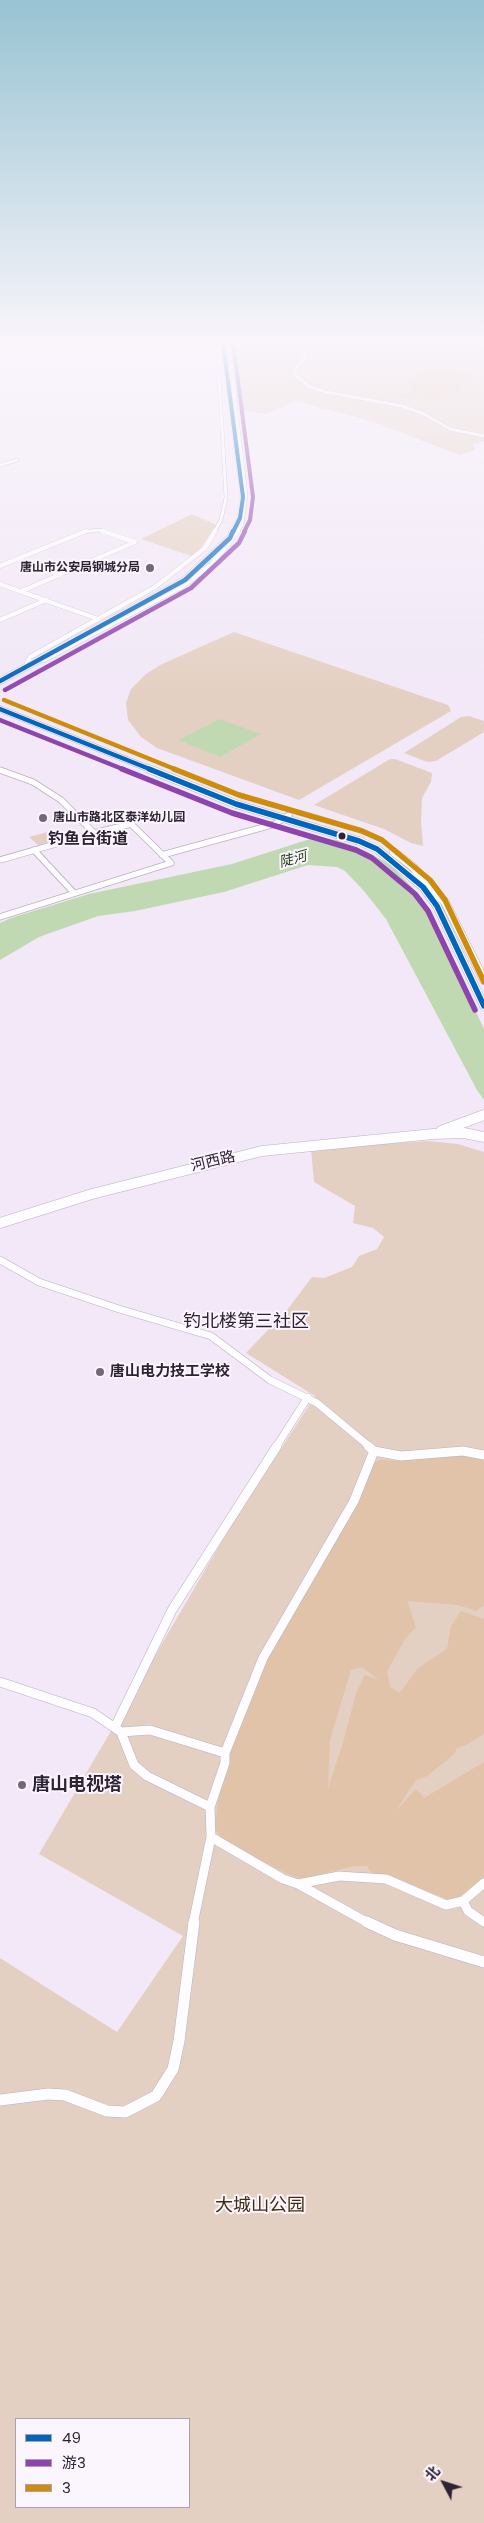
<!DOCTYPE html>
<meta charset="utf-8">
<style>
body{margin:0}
#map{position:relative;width:484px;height:2523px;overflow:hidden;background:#f2e8f7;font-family:Poppins,"Noto Sans SC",sans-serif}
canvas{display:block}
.legend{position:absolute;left:15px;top:2418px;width:175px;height:90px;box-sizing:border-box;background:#fbf5fe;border:1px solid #a9a1ad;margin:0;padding:6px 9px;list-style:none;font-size:15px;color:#2e2334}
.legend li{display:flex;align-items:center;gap:10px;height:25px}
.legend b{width:25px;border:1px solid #a9a1ad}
.north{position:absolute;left:419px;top:2458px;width:50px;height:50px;-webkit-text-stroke:4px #fbf5fe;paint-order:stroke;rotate:310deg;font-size:14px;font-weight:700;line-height:20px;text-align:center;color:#2e2334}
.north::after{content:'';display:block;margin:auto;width:18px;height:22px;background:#2e2334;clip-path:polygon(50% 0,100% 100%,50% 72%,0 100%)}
</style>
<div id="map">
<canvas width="484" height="2523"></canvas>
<ul class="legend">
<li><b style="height:6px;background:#0065bd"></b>49</li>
<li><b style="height:6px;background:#8e44ad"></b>游3</li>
<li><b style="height:6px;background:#cf8c0a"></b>3</li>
</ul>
<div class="north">北</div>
</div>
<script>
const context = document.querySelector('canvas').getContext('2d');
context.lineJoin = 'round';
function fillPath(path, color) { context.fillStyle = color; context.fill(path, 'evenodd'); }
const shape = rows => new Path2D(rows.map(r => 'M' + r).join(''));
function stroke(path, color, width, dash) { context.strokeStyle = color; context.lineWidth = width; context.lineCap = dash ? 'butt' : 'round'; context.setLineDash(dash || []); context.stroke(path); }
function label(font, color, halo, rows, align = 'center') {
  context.font = font + ' Poppins,"Noto Sans SC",sans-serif'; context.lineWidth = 4; context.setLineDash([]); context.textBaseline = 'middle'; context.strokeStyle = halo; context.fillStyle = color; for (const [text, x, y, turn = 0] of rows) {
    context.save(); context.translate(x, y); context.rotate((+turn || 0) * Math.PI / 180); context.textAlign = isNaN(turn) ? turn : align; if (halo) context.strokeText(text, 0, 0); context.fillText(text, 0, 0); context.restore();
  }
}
fillPath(shape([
 [229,343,484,343,484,441,472,445,476,450,459,455,374,422,296,401,266,414,243,411],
 [192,514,217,525,194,557,141,539],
 [234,632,448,705,451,711,299,800,157,748,141,737,128,720,126,703,131,689,146,674,162,664],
 [469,716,484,721,484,732,436,761,427,762,404,753,461,717],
 [390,759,395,759,432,773,431,782,422,798,421,820,423,846,411,843,384,829,314,805],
 [59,829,67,837,38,845,29,837],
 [428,1141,458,1144,484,1152,484,2523,0,2523,0,1958,117,2032,183,1936,39,1854,229,1529,315,1396,246,1353,287,1310,312,1277,324,1278,352,1267,359,1256,377,1249,384,1237,373,1228,353,1223,355,1206,314,1182,311,1149],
 [16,2419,189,2419,189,2507,16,2507]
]), '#e4d0c2');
fillPath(shape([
 [432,370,466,372,473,378,472,384,460,387,459,393,451,394,451,396,432,400,422,397,410,398,400,396,415,390,406,383,411,379,409,377],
 [454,1454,484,1460,484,1605,476,1611,458,1605,407,1601,416,1627,405,1639,387,1671,390,1687,400,1693,418,1668,447,1649,451,1626,461,1611,484,1619,484,1734,466,1745,457,1748,454,1754,427,1776,416,1780,395,1812,416,1789,424,1798,484,1762,484,1876,460,1896,451,1901,388,1875,372,1874,367,1866,354,1866,301,1879,283,1872,225,1842,215,1829,218,1801,230,1751,268,1658,352,1512,374,1462,380,1460,399,1461],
 [362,1667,379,1680,365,1675,356,1693,343,1743,328,1788,330,1740,351,1670]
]), '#e0c3a8');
fillPath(shape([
 [219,719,261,734,220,757,178,740],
 [313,838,338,840,368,852,390,865,411,886,421,900,432,918,484,1029,484,1100,477,1090,386,919,364,891,345,871,337,867,308,865,224,892,135,911,98,916,39,937,0,960,0,923,11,918,89,894,232,864]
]), '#c0d9b2');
const streetFar5 = shape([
 [299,343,305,351,305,356,295,370,295,375,308,386,326,392,402,406,424,414,450,429,484,436],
 [478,343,484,345],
 [228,368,232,375,246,496,242,524,237,532],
 [0,465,17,460],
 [83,532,99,530,106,532],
 [214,532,221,520,226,498,219,375,223,366]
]);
const streetFar4 = shape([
 [17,559,60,575],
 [0,566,86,531],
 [0,584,98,619],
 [22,591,135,542,102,531],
 [0,620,46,600],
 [44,660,183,586,211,565,238,531],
 [27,663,30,657,155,587,205,548,215,531]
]);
const streetFar3 = shape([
 [0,770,33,782,61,800,94,833,0,860],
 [34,850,73,892],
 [162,855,275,824,289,815],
 [0,917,171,863,131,824,94,833]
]);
const streetFar2 = shape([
 [0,1260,39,1282,119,1309,211,1336,270,1380,317,1403,370,1447],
 [276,1447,308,1397]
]);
const streetFar1 = shape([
 [368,1446,374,1451],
 [0,1682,93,1713,121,1732,134,1765,147,1776,210,1807],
 [115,1727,172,1610,277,1446],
 [121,1732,150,1730,225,1753],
 [211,1837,283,1879,298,1884,370,1924],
 [298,1884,339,1876,386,1879,446,1905,463,1901,484,1883],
 [463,1901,468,1911,484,1922],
 [193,1924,211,1837,210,1807,225,1763,225,1753,263,1658,354,1501,374,1451,401,1456,463,1451,484,1455]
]);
const street = shape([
 [367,1922,395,1935,484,1962],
 [0,2100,48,2094,65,2095,107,2111,125,2112,156,2096,173,2069,179,2041,194,1922]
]);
const secondaryFar2 = shape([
 [0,709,152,770]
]);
const secondaryFar1 = shape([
 [149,769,236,804,359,841,377,849,423,887,437,906,484,1006],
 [394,852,412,866,445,902,484,980]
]);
const secondary = shape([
 [441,1131,484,1115],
 [0,1223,92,1194,262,1151,433,1134,464,1133,484,1137]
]);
const primaryFar1 = shape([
 [223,343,243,497,240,518,233,532]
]);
const primary = shape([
 [0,681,185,580,230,538,233,531]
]);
stroke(streetFar5, '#bab0bf', 4);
stroke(streetFar4, '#bab0bf', 5);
stroke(streetFar3, '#bab0bf', 7);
stroke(streetFar2, '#bab0bf', 8);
stroke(streetFar1, '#bab0bf', 10);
stroke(street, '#bab0bf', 12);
stroke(secondaryFar2, '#bab0bf', 7);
stroke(secondaryFar1, '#bab0bf', 9);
stroke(secondary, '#bab0bf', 11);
stroke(primaryFar1, '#ccc7cf', 6);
stroke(primary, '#ccc7cf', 8);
stroke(streetFar5, '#fdfcfe', 3);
stroke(streetFar4, '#fdfcfe', 4.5);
stroke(streetFar3, '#fdfcfe', 5.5);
stroke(streetFar2, '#fdfcfe', 7);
stroke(streetFar1, '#fdfcfe', 9);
stroke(street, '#fdfcfe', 11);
stroke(secondaryFar2, '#fdfcfe', 6);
stroke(secondaryFar1, '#fdfcfe', 8);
stroke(secondary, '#fdfcfe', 10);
stroke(primaryFar1, '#f3eef4', 5.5);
stroke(primary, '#f3eef4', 7);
stroke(shape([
 [223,343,243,497,240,518,233,532]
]), '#0065bd', 4);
stroke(shape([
 [0,681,185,580,230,538,233,531],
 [0,709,152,770]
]), '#0065bd', 4.5);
stroke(shape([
 [149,769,236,804,359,841,377,849,423,887,437,906,484,1006]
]), '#0065bd', 5.5);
stroke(shape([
 [233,343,253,497,250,520,244,532]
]), '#8e44ad', 4);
stroke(shape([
 [5,690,191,588,239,543,245,531],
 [0,720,125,770]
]), '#8e44ad', 4.5);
stroke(shape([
 [122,769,232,813,356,850,372,858,415,894,428,911,475,1010]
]), '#8e44ad', 5.5);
stroke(shape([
 [4,700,177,770]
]), '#cf8c0a', 4.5);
stroke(shape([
 [174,769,239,795,362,831,382,840,430,880,445,900,484,982]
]), '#cf8c0a', 5.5);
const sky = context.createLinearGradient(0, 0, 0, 696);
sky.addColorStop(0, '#98c3d2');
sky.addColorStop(0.49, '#f9f5fb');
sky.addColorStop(1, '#f9f5fb00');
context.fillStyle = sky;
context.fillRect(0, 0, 484, 696);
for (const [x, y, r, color] of [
 [150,568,5,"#736878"],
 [43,818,5,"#736878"],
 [342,836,4.5,"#2e2334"],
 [100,1372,5,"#736878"],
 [22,1785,5,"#736878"]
]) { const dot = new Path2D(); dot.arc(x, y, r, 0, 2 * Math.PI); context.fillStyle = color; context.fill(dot); stroke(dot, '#fbf5fe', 2); }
label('bold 12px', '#2e2334', '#fbf5fe', [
 ["唐山市公安局钢城分局",140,568],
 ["唐山市路北区泰洋幼儿园",53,818,"left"]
], 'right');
label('italic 14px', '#233d12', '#fbf5fe', [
 ["陡河",293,860,-15]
]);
label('15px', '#2e2334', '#fbf5fe', [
 ["河西路",213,1162,-13]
]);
label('bold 15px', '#2e2334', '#fbf5fe', [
 ["唐山电力技工学校",110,1372]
], 'left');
label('bold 16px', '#2e2334', '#fbf5fe', [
 ["钓鱼台街道",88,840]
]);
label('18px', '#2e2334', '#fbf5fe', [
 ["钓北楼第三社区",246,1322]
]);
label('bold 18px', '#2e2334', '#fbf5fe', [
 ["唐山电视塔",32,1785]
], 'left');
label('18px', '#412e12', '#fbf5fe', [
 ["大城山公园",260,2206]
]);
</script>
